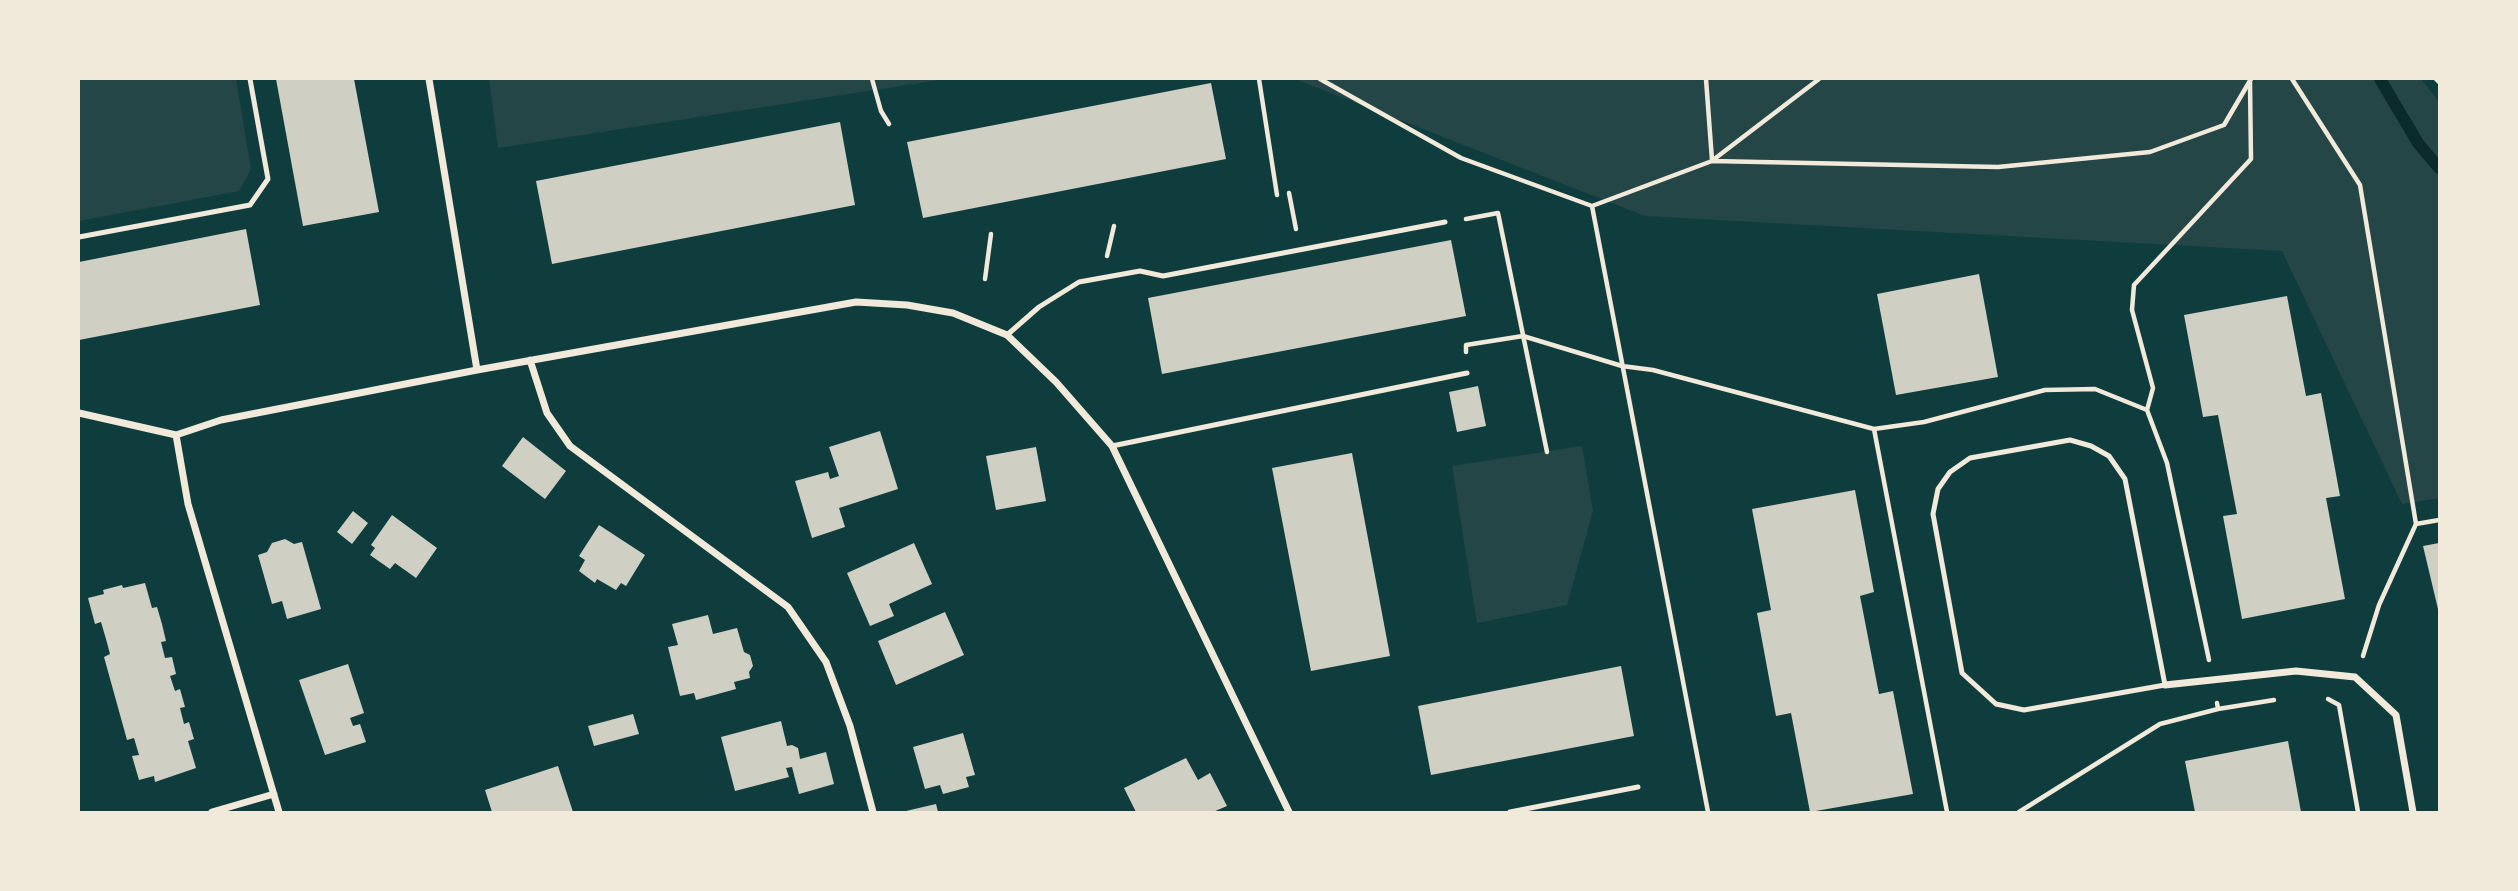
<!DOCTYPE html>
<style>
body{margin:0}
#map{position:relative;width:2518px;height:891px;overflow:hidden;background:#0f3d3e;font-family:Karla,sans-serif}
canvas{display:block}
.frame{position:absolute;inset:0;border:80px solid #f1e9da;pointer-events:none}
</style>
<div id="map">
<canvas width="2518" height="891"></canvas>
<div class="frame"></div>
</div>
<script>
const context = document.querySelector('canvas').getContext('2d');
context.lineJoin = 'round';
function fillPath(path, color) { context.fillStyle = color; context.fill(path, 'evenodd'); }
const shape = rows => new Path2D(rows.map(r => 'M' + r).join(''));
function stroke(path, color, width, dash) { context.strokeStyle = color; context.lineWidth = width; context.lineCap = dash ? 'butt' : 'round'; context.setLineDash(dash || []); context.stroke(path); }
fillPath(shape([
 [79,79,236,79,251,169,239,191,79,221],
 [489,79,946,79,498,148],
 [1295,79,2421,79,2439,102,2439,498,2402,504,2282,251,1645,216],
 [1582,446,1593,511,1567,605,1477,623,1452,466]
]), '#244646');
stroke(shape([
 [2380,79,2418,143,2439,168]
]), '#0a2a2b', 12);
fillPath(shape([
 [276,79,354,79,379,212,303,226],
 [1211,83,1226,159,923,218,907,142],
 [840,122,855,205,552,264,536,181],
 [246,229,260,305,79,340,79,262],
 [1451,240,1466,316,1162,374,1148,298],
 [1979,274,1998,377,1896,395,1877,294],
 [2287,296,2306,396,2321,393,2340,496,2326,498,2345,599,2242,619,2223,516,2237,514,2218,415,2203,417,2184,315],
 [1478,386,1486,426,1457,432,1449,392],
 [880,431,898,489,839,508,845,527,812,538,795,481,828,472,830,479,839,476,829,447],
 [523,437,566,471,545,499,502,466],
 [1036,447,1046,501,996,510,986,456],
 [1352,453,1390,656,1311,671,1272,468],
 [1855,490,1874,592,1860,596,1879,694,1893,691,1913,794,1810,812,1791,713,1776,716,1757,613,1771,610,1752,509],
 [353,511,368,523,352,544,337,532],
 [392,515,437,548,416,578,395,563,390,569,370,555,375,548,371,545],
 [599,525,645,555,626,586,621,583,616,590,597,579,595,583,579,571,585,560,579,556],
 [285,539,294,544,302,542,321,609,287,619,282,601,272,604,258,555,267,552,272,543],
 [914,543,932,584,889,604,894,616,870,626,847,573],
 [2439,543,2439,609,2438,609,2423,546],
 [145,583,152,608,157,607,162,624,166,641,161,642,165,658,172,657,176,674,170,676,175,691,180,689,185,707,180,708,184,724,189,722,194,739,188,741,196,768,155,782,154,776,139,780,132,756,139,755,134,738,127,740,104,657,110,654,106,639,101,622,95,624,88,598,104,594,103,590,122,585,123,588],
 [945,612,964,655,896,685,878,641],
 [708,615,713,634,737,628,744,652,750,655,753,666,749,672,750,678,734,682,736,689,696,700,694,693,680,696,668,647,678,645,672,624],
 [348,664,364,713,350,718,353,726,360,724,366,742,325,755,299,680],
 [1621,666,1634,736,1431,775,1418,706],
 [633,714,639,734,594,746,588,726],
 [781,721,787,746,792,745,798,748,800,759,826,752,834,784,799,794,792,767,786,768,789,777,735,791,721,737],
 [963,733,975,775,966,777,969,787,943,794,940,785,925,789,913,747],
 [2288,741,2301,812,2195,812,2185,761],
 [1186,758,1198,780,1210,773,1227,806,1213,812,1136,812,1124,788],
 [558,766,573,812,492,812,485,790],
 [936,804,938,812,906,812,906,811]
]), '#cfcfc3');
stroke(shape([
 [872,79,881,111,889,124],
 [1259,79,1277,195],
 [1320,79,1461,158,1592,206],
 [1706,79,1712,160],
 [2292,79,2360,185,2416,524,2379,605,2363,656],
 [2436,79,2439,82],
 [1713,160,1819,79],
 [1289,193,1296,229],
 [1466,219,1498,213,1547,452],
 [1107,256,1114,226],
 [985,279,991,234],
 [1466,352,1466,345,1523,336,1622,366,1653,370,1874,429,1924,422,2045,390,2095,389,2147,410,2167,463,2209,660],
 [2147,410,2153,388,2132,310,2134,285,2251,159,2250,82],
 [1874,429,1947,812],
 [2416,524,2439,520],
 [2328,699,2339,705,2358,812],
 [2218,709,2274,700],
 [1708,812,1592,206,1712,161,1998,167,2150,152,2224,125,2251,79],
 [2019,812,2160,724,2218,709,2217,703]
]), '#f1e9da', 4.5);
stroke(shape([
 [79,237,250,205,268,179,250,79],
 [1007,335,1039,307,1079,282,1140,271,1163,276,1445,222],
 [2070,440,2091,446,2109,456,2125,479,2165,685,2024,710,1996,704,1962,673,1933,514,1938,489,1950,472,1970,458,2070,440],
 [1112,446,1467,373],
 [1510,812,1638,787]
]), '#f1e9da', 5);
stroke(shape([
 [429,79,477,370],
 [530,360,547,413,570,446,788,607,826,662,850,726,873,812],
 [79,413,176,435,221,420,477,370,856,302,907,305,953,313,1007,335,1056,382,1112,446,1289,812],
 [176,435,188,504,279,812],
 [2165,685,2296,671,2355,677,2396,715,2413,812],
 [212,812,274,794]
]), '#f1e9da', 7);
</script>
